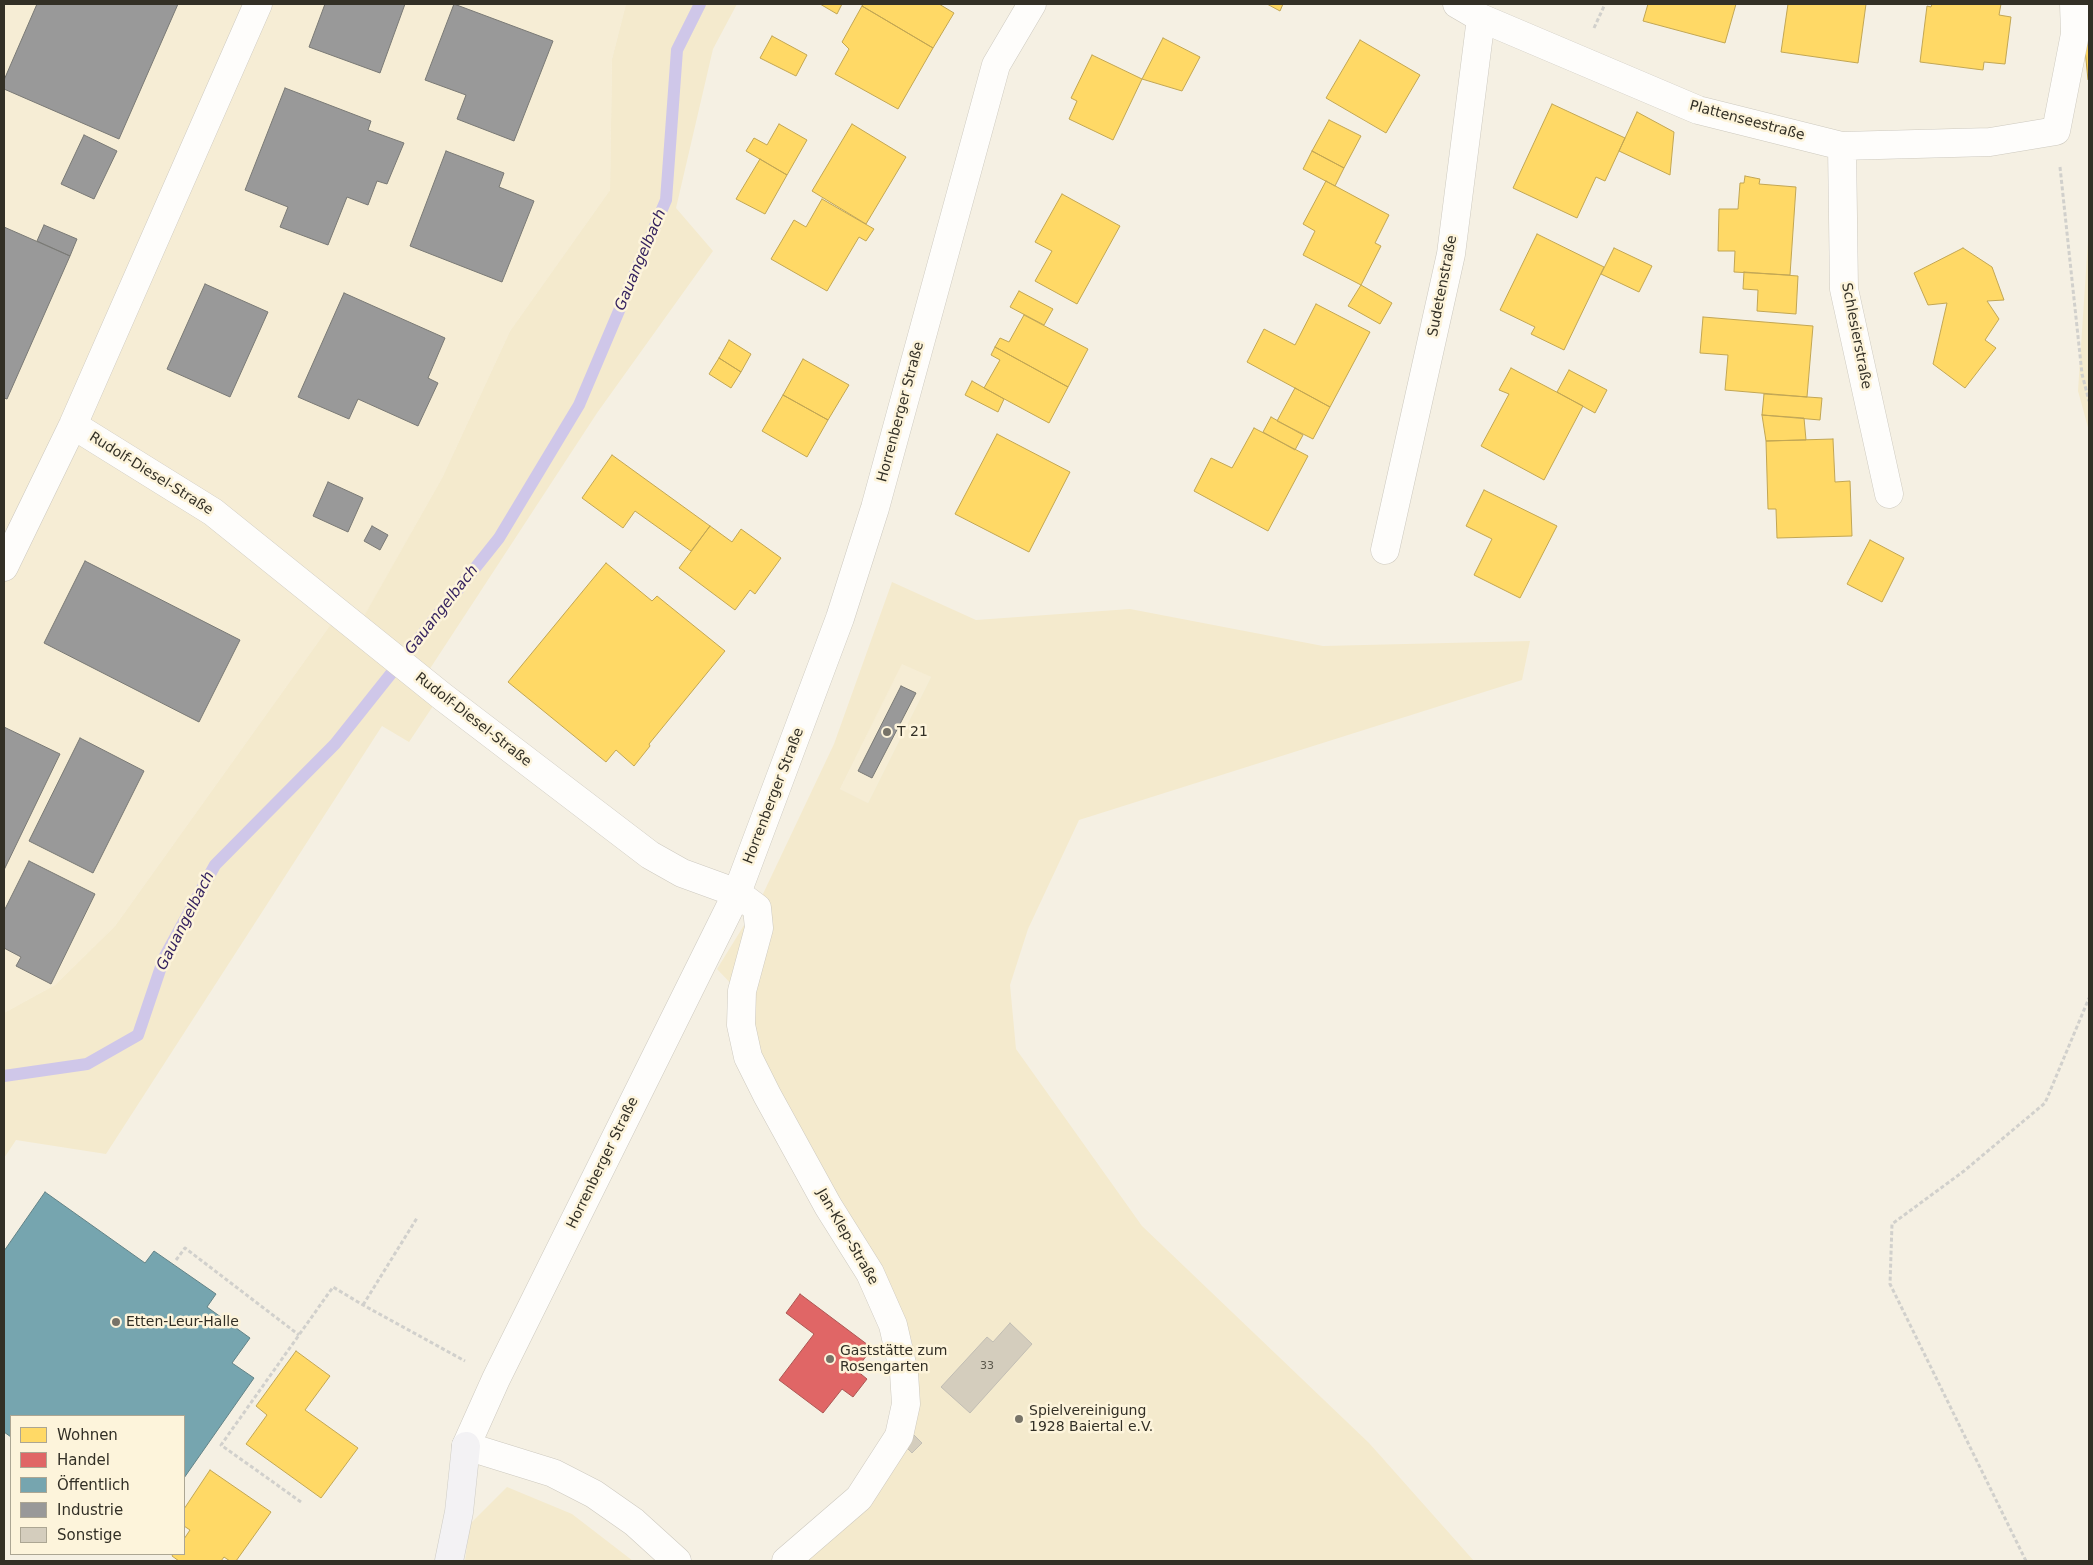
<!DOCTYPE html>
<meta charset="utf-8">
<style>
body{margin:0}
#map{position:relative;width:2093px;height:1565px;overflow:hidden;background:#f5f0e3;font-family:"DejaVu Sans",sans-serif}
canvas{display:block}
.frame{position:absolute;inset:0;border:5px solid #333026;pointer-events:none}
.legend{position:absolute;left:10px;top:1415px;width:175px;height:140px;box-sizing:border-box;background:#fdf4db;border:1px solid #aca693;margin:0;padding:6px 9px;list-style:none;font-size:15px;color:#333026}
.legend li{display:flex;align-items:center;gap:10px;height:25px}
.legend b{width:25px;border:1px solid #aca693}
</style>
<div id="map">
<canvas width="2093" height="1565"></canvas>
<div class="frame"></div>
<ul class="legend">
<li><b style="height:14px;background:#ffd966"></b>Wohnen</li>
<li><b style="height:14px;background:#e06666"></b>Handel</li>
<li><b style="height:14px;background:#76a5af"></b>Öffentlich</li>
<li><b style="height:14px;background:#999"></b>Industrie</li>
<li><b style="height:14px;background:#d4cdbd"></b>Sonstige</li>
</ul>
</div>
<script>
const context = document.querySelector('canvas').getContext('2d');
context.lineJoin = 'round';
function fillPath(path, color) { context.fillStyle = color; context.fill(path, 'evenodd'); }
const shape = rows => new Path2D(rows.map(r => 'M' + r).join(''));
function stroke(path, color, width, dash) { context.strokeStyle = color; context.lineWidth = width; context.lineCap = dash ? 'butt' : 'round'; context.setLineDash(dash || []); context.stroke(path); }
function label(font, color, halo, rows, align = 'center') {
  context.font = font + ' "DejaVu Sans",sans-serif'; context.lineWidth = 5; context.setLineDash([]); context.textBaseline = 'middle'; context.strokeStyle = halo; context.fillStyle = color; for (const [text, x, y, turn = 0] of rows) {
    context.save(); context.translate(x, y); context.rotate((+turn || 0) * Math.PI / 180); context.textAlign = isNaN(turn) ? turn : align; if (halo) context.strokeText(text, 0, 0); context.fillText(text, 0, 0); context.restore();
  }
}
fillPath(shape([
 [4,4,626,4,612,59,610,190,510,331,442,478,355,633,336,617,115,926,55,985,4,1013],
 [902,663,931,677,868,803,840,789]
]), '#f6edd5');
fillPath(shape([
 [626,4,737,4,713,49,676,208,713,251,597,413,418,687,435,703,409,742,382,726,106,1154,16,1140,4,1158,4,1013,55,985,115,926,336,617,355,632,442,478,510,331,610,190,612,59],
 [2089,226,2089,431,2078,391],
 [892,582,976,620,1130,609,1323,646,1530,641,1522,680,1079,820,1028,929,1010,985,1016,1049,1142,1226,1369,1443,1474,1561,797,1561,899,1436,888,1328,777,1123,737,990,717,969,762,896,834,744],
 [902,664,931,677,868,803,840,789],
 [507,1487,572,1514,633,1561,465,1561,470,1524]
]), '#f4eacd');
const homes = shape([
 [820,4,842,4,837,14,820,4],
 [864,4,939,4,954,13,933,48,862,6,864,4],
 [1267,4,1283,4,1280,11,1267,4],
 [1648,4,1736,4,1725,43,1643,21,1648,4],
 [1788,4,1866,4,1858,63,1781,52,1788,4],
 [1932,4,2001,4,1999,15,2011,17,2005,64,1984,62,1983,70,1920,62,1927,6,1931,7,1932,4],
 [862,6,933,48,898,109,835,74,849,49,842,42,862,6],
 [772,36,807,55,796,76,760,58,772,36],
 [1163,38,1200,57,1182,91,1142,79,1163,38],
 [2084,39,2089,39,2089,79,2088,80,2084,39],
 [1360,40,1420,75,1386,133,1326,98,1360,40],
 [1092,55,1142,79,1113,140,1069,119,1077,101,1071,98,1092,55],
 [1552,104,1625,138,1605,181,1596,177,1577,218,1513,188,1552,104],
 [1637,112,1674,132,1670,175,1619,151,1637,112],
 [1329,120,1361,136,1344,168,1312,151,1329,120],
 [779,124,807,140,787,175,746,151,754,138,767,145,779,124],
 [852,124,906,157,866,224,812,191,852,124],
 [1312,151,1344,168,1335,186,1303,169,1312,151],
 [760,159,787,175,765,214,736,199,760,159],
 [1745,176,1760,179,1759,184,1796,187,1790,275,1734,272,1735,251,1718,251,1719,209,1738,209,1740,183,1744,183,1745,176],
 [1326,181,1389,215,1375,243,1381,246,1361,285,1303,255,1315,231,1303,224,1326,181],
 [1062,194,1120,226,1077,304,1035,281,1052,251,1035,242,1062,194],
 [822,199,874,229,866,241,859,237,827,291,771,259,794,220,806,227,822,199],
 [1537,234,1604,267,1564,350,1531,334,1535,327,1500,310,1537,234],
 [1614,248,1652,266,1639,292,1601,274,1614,248],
 [1963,248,1992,267,2004,300,1987,301,1999,319,1985,340,1996,348,1965,388,1933,364,1947,303,1928,305,1914,273,1963,248],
 [1744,272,1798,276,1796,314,1757,311,1758,290,1743,289,1744,272],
 [1361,285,1392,303,1380,324,1348,306,1361,285],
 [1019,291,1053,309,1044,325,1010,307,1019,291],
 [1316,304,1370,332,1330,407,1247,362,1264,329,1295,345,1316,304],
 [1024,315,1088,349,1068,387,995,347,1000,338,1009,342,1024,315],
 [1703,317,1813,326,1807,397,1725,390,1728,355,1700,353,1703,317],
 [729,340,751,354,741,372,719,358,729,340],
 [995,347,1068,387,1049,423,984,388,1000,360,991,355,995,347],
 [719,358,741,372,731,388,709,374,719,358],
 [803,359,849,385,828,420,783,395,803,359],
 [1511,368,1583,406,1544,480,1481,446,1509,394,1499,390,1511,368],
 [1569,370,1607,390,1595,413,1557,392,1569,370],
 [972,381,1004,399,998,412,965,395,972,381],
 [1295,388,1330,407,1313,439,1277,421,1295,388],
 [1764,394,1822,398,1820,420,1762,415,1764,394],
 [783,395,828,420,807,457,762,431,783,395],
 [1762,415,1804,418,1806,440,1766,441,1762,415],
 [1271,417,1303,435,1295,450,1263,432,1271,417],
 [1254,428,1308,456,1268,531,1194,491,1211,458,1232,468,1254,428],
 [997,434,1070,472,1029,552,955,514,997,434],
 [1833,439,1835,482,1850,481,1852,536,1777,538,1776,509,1768,509,1766,441,1833,439],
 [612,455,710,526,691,551,635,511,623,528,582,498,612,455],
 [1484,490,1557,526,1520,598,1474,575,1492,539,1466,526,1484,490],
 [710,526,732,542,741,529,781,558,755,594,750,590,735,610,679,568,710,526],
 [1870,540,1904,558,1882,602,1847,584,1870,540],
 [606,563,652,601,657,596,725,651,649,744,650,746,634,766,616,750,606,762,508,682,606,563],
 [296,1351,330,1376,305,1410,358,1448,321,1498,246,1444,267,1415,256,1406,296,1351],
 [210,1470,271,1512,236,1561,230,1561,224,1557,221,1561,179,1561,172,1556,173,1554,184,1554,184,1539,190,1530,184,1526,184,1509,210,1470]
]);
fillPath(homes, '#ffd966');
stroke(homes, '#c2a653', 1);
const shops = shape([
 [800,1294,872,1348,856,1370,867,1379,853,1397,842,1389,823,1413,779,1380,814,1334,786,1313,800,1294]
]);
fillPath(shops, '#e06666');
stroke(shops, '#ac5653', 1);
const public = shape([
 [45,1192,145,1263,154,1251,216,1294,207,1307,250,1338,232,1363,254,1378,184,1478,184,1416,11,1416,11,1437,4,1432,4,1251,45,1192]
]);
fillPath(public, '#76a5af');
stroke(public, '#628286', 1);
const industry = shape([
 [37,4,178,4,119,139,4,89,4,80,37,4],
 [325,4,405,4,380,73,309,47,325,4],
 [454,4,553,41,514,141,457,119,466,95,425,80,454,4],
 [285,88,371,121,368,130,404,143,387,184,377,181,368,205,347,197,328,245,280,227,288,207,245,190,285,88],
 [84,135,117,151,94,199,61,184,84,135],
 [446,151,504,173,499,187,534,201,502,282,410,246,446,151],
 [44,225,77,239,70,256,37,241,44,225],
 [4,227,70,256,7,399,4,398,4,227],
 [205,284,268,312,230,397,167,369,205,284],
 [344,293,445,338,428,378,438,383,418,426,358,399,349,419,298,397,344,293],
 [328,482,363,498,348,532,313,516,328,482],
 [372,526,388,535,380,550,364,541,372,526],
 [85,561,240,640,199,722,44,643,85,561],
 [901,686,916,693,872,778,858,771,901,686],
 [4,727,60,754,4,870,4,727],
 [80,738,144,771,93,873,29,841,80,738],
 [29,861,95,894,51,984,16,966,21,957,4,948,4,911,29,861]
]);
fillPath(industry, '#999');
stroke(industry, '#7a7a76', 1);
stroke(shape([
 [4,1076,87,1064,138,1035,164,958,215,865,335,744,499,538,579,405,666,200,677,50,700,4]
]), '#cfc7e9', 12);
const building = shape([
 [1010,1323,1032,1344,970,1413,941,1387,987,1337,993,1342,1010,1323],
 [913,1434,922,1443,912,1453,903,1444,913,1434]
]);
fillPath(building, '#d4cdbd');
stroke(building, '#c2beb4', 1);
const minor = shape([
 [1457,4,1481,18,1698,110,1842,146,1990,142,2056,131,2075,34,2074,4],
 [1842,146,1844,289,1889,494],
 [73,425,213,512,443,697,650,855,682,873,737,893,757,908,759,928,742,991,741,1025,748,1057,767,1095,828,1206,870,1273,893,1325,904,1373,906,1404,899,1436,859,1498,786,1561],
 [1385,550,1451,254,1481,18],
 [4,567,73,425,258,4],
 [677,1561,634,1522,594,1494,553,1473,466,1446,496,1379,737,893,840,618,875,508,996,65,1032,4]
]);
const major = shape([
 [449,1561,459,1512,466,1446]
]);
stroke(minor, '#cdc9bf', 29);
stroke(major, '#ceccc5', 29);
stroke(shape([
 [1594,28,1605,4],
 [2060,167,2082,374,2089,401],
 [176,1260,185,1248,299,1335],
 [363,1305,417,1218],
 [301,1502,221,1445,333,1287,363,1305,465,1361],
 [2026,1561,1890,1284,1892,1224,1964,1171,2045,1103,2089,998]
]), '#d1d0cc', 3, [4, 2.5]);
stroke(minor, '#fefdfb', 28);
stroke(major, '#f3f2f4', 28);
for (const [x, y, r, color] of [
 [887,732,5,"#777368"],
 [116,1322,5,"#777368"],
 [830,1359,5,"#777368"],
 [1019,1419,5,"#777368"]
]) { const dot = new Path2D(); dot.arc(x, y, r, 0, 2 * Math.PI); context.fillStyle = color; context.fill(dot); stroke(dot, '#fdf4db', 2); }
label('11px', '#5b574c', null, [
 ["33",987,1366]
]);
label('14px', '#333026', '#fdf4db', [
 ["Plattenseestraße",1747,121,15],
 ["Sudetenstraße",1443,286,-79],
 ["Schlesierstraße",1856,336,79],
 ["Horrenberger Straße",901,412,-75],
 ["Rudolf-Diesel-Straße",151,474,32],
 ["Rudolf-Diesel-Straße",473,720,38],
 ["Horrenberger Straße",774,796,-69],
 ["Horrenberger Straße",603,1163,-64],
 ["Jan-Klep-Straße",847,1237,60]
]);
label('14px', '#333026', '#fdf4db', [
 ["T 21",897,732],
 ["Etten-Leur-Halle",126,1322],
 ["Gaststätte zum",840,1351],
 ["Rosengarten",840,1367],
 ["Spielvereinigung",1029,1411],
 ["1928 Baiertal e.V.",1029,1427]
], 'left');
label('italic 15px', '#34225f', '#fdf4db', [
 ["Gauangelbach",641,260,-67],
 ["Gauangelbach",442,610,-52],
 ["Gauangelbach",186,921,-63]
]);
</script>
